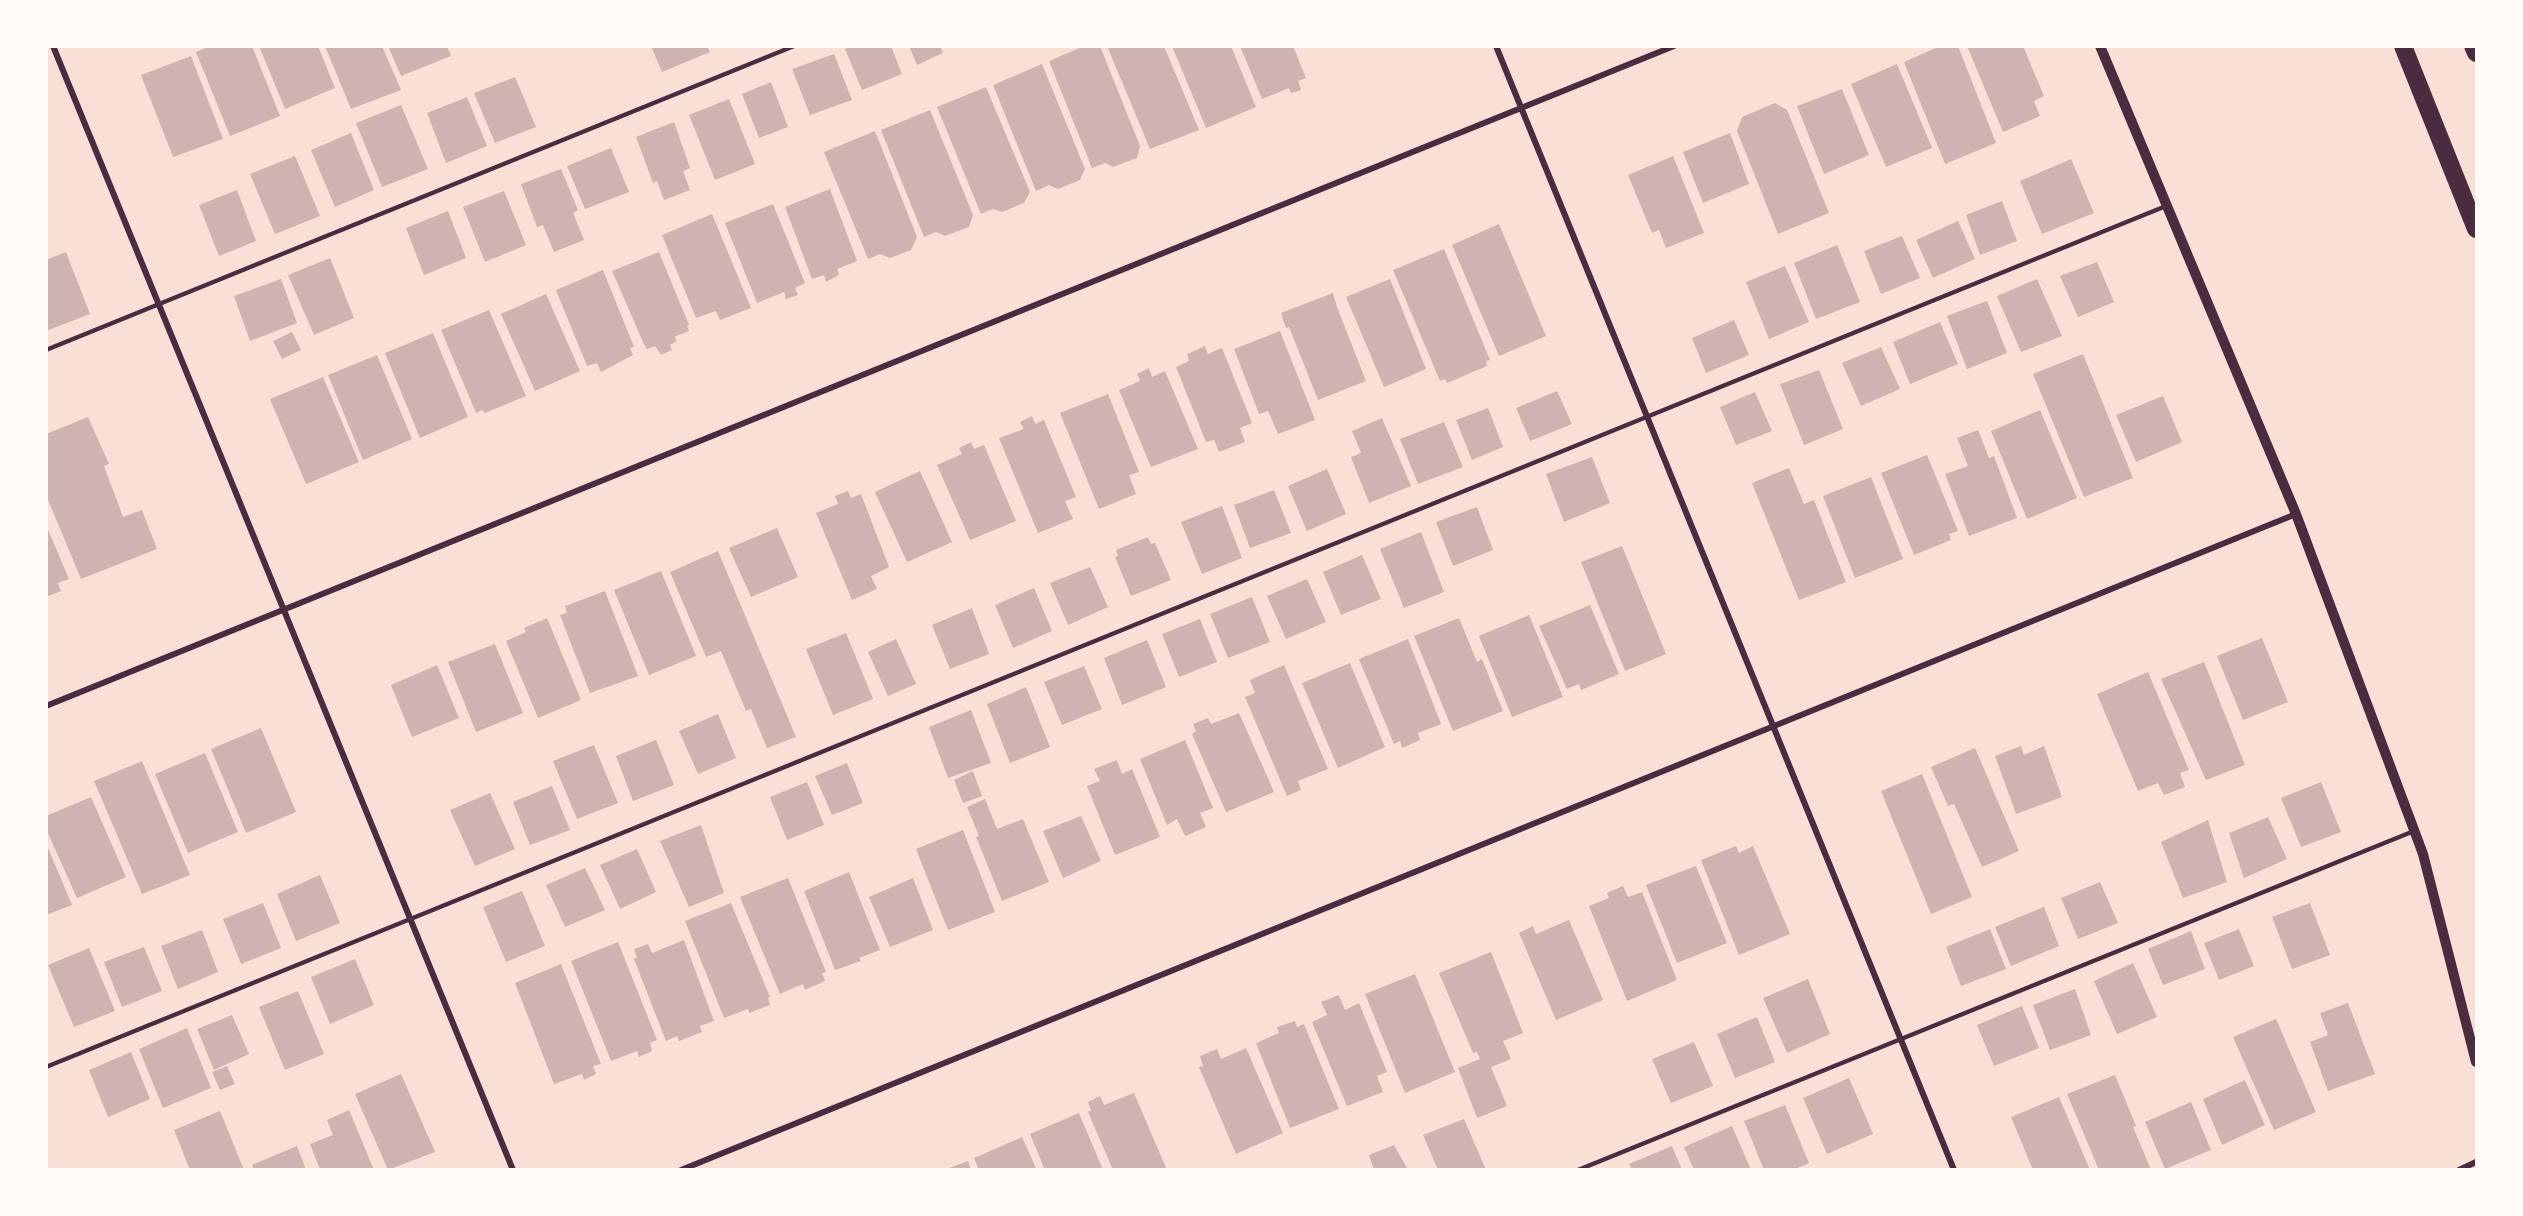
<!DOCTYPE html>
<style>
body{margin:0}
#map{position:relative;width:2523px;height:1216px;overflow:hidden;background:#f7e1d7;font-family:"Fira Sans",sans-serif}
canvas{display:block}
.frame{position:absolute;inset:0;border:48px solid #fffaf5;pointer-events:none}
</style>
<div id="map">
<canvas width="2523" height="1216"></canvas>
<div class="frame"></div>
</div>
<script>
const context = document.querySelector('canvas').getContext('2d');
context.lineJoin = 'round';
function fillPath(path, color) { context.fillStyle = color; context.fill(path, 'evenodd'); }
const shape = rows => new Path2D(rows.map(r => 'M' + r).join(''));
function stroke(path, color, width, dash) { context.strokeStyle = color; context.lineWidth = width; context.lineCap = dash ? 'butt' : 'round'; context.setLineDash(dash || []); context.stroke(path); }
fillPath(shape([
 [210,46,252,46,280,116,230,136,196,52],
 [259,46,318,46,335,88,285,109],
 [325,46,382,46,401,90,351,109],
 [388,46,447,46,451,56,401,76],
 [651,46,707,46,710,52,662,72],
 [852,46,891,46,902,74,862,90,845,49],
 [909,46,940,46,943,53,917,65],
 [1084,46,1100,46,1140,146,1137,158,1113,167,1105,163,1092,168,1049,61],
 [1107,46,1164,46,1199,130,1150,149],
 [1172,46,1231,46,1256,107,1206,128],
 [1240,46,1293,46,1306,78,1298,81,1301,90,1291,93,1289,88,1262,99],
 [1940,46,1958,46,1996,143,1945,164,1904,62],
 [1967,46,2023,46,2044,96,2034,101,2040,116,2003,132],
 [834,54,852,100,810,115,792,69],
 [191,56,223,139,173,157,141,75],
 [1042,64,1085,169,1080,180,1058,189,1049,185,1036,191,993,85],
 [1897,64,1932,148,1886,167,1851,84],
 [515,77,536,127,495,143,474,93],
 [771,82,788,127,759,138,742,94],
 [986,87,1030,192,1024,203,1002,212,993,209,981,214,937,107],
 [1842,89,1869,155,1824,174,1797,106],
 [467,97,487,146,446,163,427,113],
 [729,99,755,164,715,180,689,115],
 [1775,103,1787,110,1829,213,1778,234,1737,131,1742,117],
 [401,105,428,169,382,187,356,123],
 [930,110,973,215,969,227,945,236,936,232,924,237,881,130],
 [674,122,690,168,683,171,690,190,664,200,657,181,653,183,636,137],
 [875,131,917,237,911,250,890,258,880,254,868,259,824,152],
 [351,133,374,190,335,207,311,150],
 [1730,133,1749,184,1703,203,1683,152],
 [611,148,629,192,585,209,567,166],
 [295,156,320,216,275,234,250,174],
 [1673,156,1704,233,1666,248,1659,230,1652,233,1628,175],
 [2071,159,2094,213,2042,234,2020,181],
 [561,169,578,210,573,213,584,240,554,252,543,225,537,227,521,184],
 [830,189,857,261,837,269,839,275,826,282,824,275,812,279,785,207],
 [237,190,256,241,219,256,199,205],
 [504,191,526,245,485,262,463,207],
 [2002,201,2017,241,1980,255,1966,215],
 [773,204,805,283,795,288,798,295,786,299,784,292,757,303,725,223],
 [448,211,466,258,424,275,406,228],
 [712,214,751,308,720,320,716,311,696,318,662,235],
 [1958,221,1975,259,1933,278,1916,240],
 [1499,224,1546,336,1499,356,1452,245],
 [1902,236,1920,278,1881,294,1864,251],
 [1837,245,1860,302,1816,319,1794,263],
 [1444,249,1490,360,1486,361,1487,366,1447,383,1445,379,1440,381,1393,270],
 [66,252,90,314,46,331,46,260],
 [659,252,689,325,687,326,689,331,674,337,677,341,670,345,672,350,661,355,655,346,647,349,644,344,612,271],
 [330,258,354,318,314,335,288,275],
 [2097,262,2114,302,2078,317,2060,276],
 [1785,266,1809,322,1769,339,1746,282],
 [603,270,634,347,630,348,633,355,601,372,597,363,587,366,556,290],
 [281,279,297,323,250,341,234,296],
 [1390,279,1426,369,1384,387,1346,297],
 [2037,279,2062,336,2021,352,1997,296],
 [1333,293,1337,307,1366,381,1318,400,1289,327,1286,328,1281,313],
 [546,294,580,371,535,391,501,314],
 [1987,301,2007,353,1967,369,1947,316],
 [489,310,526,396,485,413,482,410,476,413,441,330],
 [1734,320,1749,355,1706,373,1692,338],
 [1940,322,1958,364,1910,384,1893,342],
 [1280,331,1315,420,1278,434,1268,411,1259,414,1234,349],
 [292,332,301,350,282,359,273,341],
 [433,333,468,417,420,438,385,353],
 [1205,346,1208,354,1222,348,1252,423,1240,428,1245,442,1219,452,1214,440,1206,442,1176,367,1189,361,1187,354],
 [1881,347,1900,389,1861,406,1842,363],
 [2083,354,2133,478,2084,497,2033,374],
 [377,355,412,439,363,460,328,375],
 [1149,368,1152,377,1165,371,1198,449,1151,467,1119,390,1140,381,1137,374],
 [1819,370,1843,429,1804,445,1780,384],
 [323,377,359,462,306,484,270,399],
 [1557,391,1572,424,1530,441,1516,408],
 [1755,392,1772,431,1736,445,1720,407],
 [1108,394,1139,472,1129,475,1136,494,1099,509,1060,413],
 [2163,396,2182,442,2136,462,2116,415],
 [1488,408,1503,447,1472,460,1456,420],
 [2040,410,2077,498,2027,519,1991,431],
 [1032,416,1035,424,1044,420,1076,497,1065,501,1073,519,1038,533,999,438,1024,429,1020,422],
 [88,417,109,464,104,466,123,517,142,510,157,549,81,579,46,495,46,434],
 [1382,418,1411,486,1369,503,1351,457,1361,453,1352,431],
 [1444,422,1463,467,1418,484,1400,439],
 [1978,430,1989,458,1994,456,2017,518,1969,536,1945,474,1968,466,1957,438],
 [971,442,974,449,984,445,1016,521,970,540,937,465,962,454,959,448],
 [1927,455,1958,531,1949,534,1951,540,1914,555,1881,473],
 [1592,457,1610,503,1564,522,1546,474],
 [1789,468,1804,504,1814,500,1846,582,1799,600,1752,483],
 [1327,469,1346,514,1307,531,1288,486],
 [920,471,952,542,907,562,875,492],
 [1871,477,1903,559,1855,578,1823,496],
 [1274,490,1291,533,1250,548,1234,505],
 [848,491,851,498,861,494,889,567,871,576,877,589,852,600,816,513,838,504,835,496],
 [1222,506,1242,558,1202,574,1181,522],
 [1477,507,1493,550,1453,566,1436,522],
 [46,525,69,579,58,583,61,591,46,597],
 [777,528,798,577,751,597,729,548],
 [1421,532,1444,592,1404,608,1380,549],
 [1148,537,1151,544,1155,543,1171,580,1131,596,1115,557,1118,556,1116,550],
 [1622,546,1666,654,1625,671,1581,562],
 [718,551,796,737,767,748,751,709,746,711,721,651,706,657,670,572],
 [1362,555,1381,599,1341,615,1323,572],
 [1090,567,1108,607,1068,625,1050,583],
 [661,571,696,656,649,675,614,590],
 [1307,579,1326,622,1286,639,1267,596],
 [1034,588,1052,631,1013,648,995,605],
 [605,591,638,676,590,693,560,615,567,613,565,606],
 [1252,597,1270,642,1228,658,1210,614],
 [1590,605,1619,674,1581,690,1579,684,1567,689,1539,626],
 [972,608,989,654,950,669,932,625],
 [1529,615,1563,697,1512,717,1479,636],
 [547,618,581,700,538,718,506,641,526,632,524,628],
 [1459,618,1477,662,1482,659,1503,711,1453,731,1414,636],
 [1200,619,1217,662,1179,677,1162,634],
 [846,633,873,699,833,715,806,649],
 [2262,638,2288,702,2243,720,2217,656],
 [896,639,916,684,888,696,868,652],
 [1408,639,1441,724,1418,733,1420,740,1402,748,1400,741,1394,744,1359,659],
 [1147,640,1166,687,1122,705,1104,658],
 [495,644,523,713,476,732,448,662],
 [2204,662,2245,765,2206,780,2161,679],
 [1350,663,1385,747,1338,768,1302,683],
 [437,665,459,718,412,737,391,685],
 [1284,665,1328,769,1298,781,1301,790,1287,796,1245,697,1255,693,1250,680],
 [1084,666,1102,709,1062,725,1044,682],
 [2148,672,2189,770,2180,773,2185,787,2164,795,2158,783,2138,791,2097,694],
 [1026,687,1050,747,1010,763,987,704],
 [971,710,991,763,948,778,929,727],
 [1239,713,1274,792,1226,812,1192,734,1196,731,1193,724,1208,718,1211,724],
 [718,714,736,758,698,774,679,731],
 [261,728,296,812,246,833,211,749],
 [656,740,674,785,633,801,616,756],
 [1185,740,1213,808,1200,813,1206,827,1185,836,1177,819,1167,825,1140,759],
 [594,745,618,803,577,819,553,761],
 [2021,746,2024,755,2044,746,2062,797,2016,814,1995,756],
 [1975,748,2019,851,1982,867,1954,804,1948,806,1931,767],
 [205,753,238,832,188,853,155,774],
 [1117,760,1122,774,1132,769,1160,837,1115,855,1087,786,1100,781,1094,769],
 [142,761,190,875,142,894,94,781],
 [847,763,863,803,832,815,815,776],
 [973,771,982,796,963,803,954,780],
 [1922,774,1972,897,1931,914,1881,791],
 [807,782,824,825,787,840,770,797],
 [2321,782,2341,832,2301,847,2281,798],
 [552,786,570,830,530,845,513,802],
 [490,793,515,849,475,866,450,810],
 [91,797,126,877,77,898,46,829,46,816],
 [985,799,997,829,1023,819,1049,882,1002,901,976,837,979,836,967,807],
 [1081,816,1101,861,1063,878,1043,831],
 [2268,817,2287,859,2244,878,2229,833],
 [2208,820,2227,882,2183,898,2161,842],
 [701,825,724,893,689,907,660,841],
 [963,830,995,912,948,930,916,849],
 [46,843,72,905,46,915],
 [1736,846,1739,853,1753,846,1790,934,1739,955,1701,860],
 [637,849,656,892,620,909,600,865],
 [1696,866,1727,943,1677,963,1646,885],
 [585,868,605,910,565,927,546,885],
 [849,872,880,950,859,958,861,961,835,970,804,891],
 [320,875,340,923,296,941,277,894],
 [788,878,826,972,822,973,825,981,805,990,803,984,780,994,740,897],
 [913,878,933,930,890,947,869,897],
 [2100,882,2118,923,2078,939,2061,898],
 [1623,886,1628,897,1642,892,1677,980,1627,1001,1589,906,1609,898,1607,893],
 [522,891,545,946,506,962,483,907],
 [263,903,281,948,241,964,223,919],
 [731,903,770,997,768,998,770,1005,749,1013,748,1009,724,1018,685,921],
 [2310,903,2330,955,2292,969,2272,917],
 [2044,907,2059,946,2011,966,1995,927],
 [1569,920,1603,1000,1556,1020,1519,933,1533,926,1536,934],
 [1990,929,2006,969,1961,986,1946,947],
 [2239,929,2254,966,2219,980,2204,943],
 [202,930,218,972,178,989,161,946],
 [2191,931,2205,969,2163,985,2148,949],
 [684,940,714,1021,700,1026,702,1032,679,1041,677,1036,666,1041,634,959,637,957,634,949,648,944,652,953],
 [618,942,657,1040,650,1043,652,1051,639,1057,637,1051,611,1061,571,961],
 [144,947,162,991,122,1007,104,962],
 [89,948,115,1011,74,1027,48,965],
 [1491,952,1523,1033,1503,1041,1511,1059,1491,1067,1507,1106,1477,1118,1458,1068,1480,1059,1477,1052,1473,1053,1439,973],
 [355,959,374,1005,330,1024,311,977],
 [2133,963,2157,1017,2117,1034,2094,981],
 [561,964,601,1064,593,1066,596,1074,584,1080,582,1074,554,1084,515,983],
 [1415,974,1455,1072,1405,1093,1365,994],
 [1808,979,1830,1034,1787,1053,1763,998],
 [2075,989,2091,1035,2050,1050,2033,1005],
 [298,991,324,1054,285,1070,259,1007],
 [1339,995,1345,1010,1359,1003,1387,1072,1377,1076,1383,1092,1347,1106,1312,1022,1327,1015,1321,1002],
 [2348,1003,2375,1074,2328,1091,2310,1042,2328,1035,2320,1013],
 [2022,1006,2039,1048,1994,1066,1977,1025],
 [232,1015,249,1054,214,1070,197,1029],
 [1757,1017,1775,1062,1735,1078,1717,1034],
 [2276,1019,2316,1112,2274,1130,2233,1037],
 [1295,1021,1297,1027,1304,1024,1339,1109,1290,1128,1256,1043,1279,1033,1277,1027],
 [187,1028,211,1088,163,1108,139,1049],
 [1694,1042,1713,1086,1671,1103,1652,1059],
 [1246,1048,1283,1133,1236,1154,1199,1067,1203,1066,1200,1056,1217,1049,1221,1059],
 [131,1052,150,1099,108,1117,89,1070],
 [227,1066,235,1084,220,1090,212,1072],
 [401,1074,435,1152,388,1170,355,1094],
 [2115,1075,2136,1126,2133,1127,2151,1170,2099,1170,2067,1094],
 [1849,1078,1873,1134,1827,1154,1803,1098],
 [2245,1080,2265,1125,2222,1145,2203,1099],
 [1134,1093,1167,1170,1113,1170,1088,1112,1091,1110,1088,1102,1100,1096,1104,1105],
 [2059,1097,2090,1170,2033,1170,2011,1117],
 [2191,1102,2211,1150,2165,1169,2145,1122],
 [1785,1105,1809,1163,1793,1170,1764,1170,1744,1121],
 [349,1110,374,1170,320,1170,310,1144,333,1135,327,1120],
 [220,1111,244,1170,190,1170,174,1130],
 [1079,1113,1103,1170,1045,1170,1030,1134],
 [1464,1119,1486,1170,1438,1170,1423,1135],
 [1732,1126,1751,1170,1694,1170,1684,1147],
 [1022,1137,1037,1170,979,1170,974,1158],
 [1394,1145,1408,1170,1374,1170,1369,1155],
 [297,1146,306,1170,254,1170,252,1165],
 [1672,1146,1682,1170,1632,1170,1629,1164],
 [968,1161,971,1170,947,1170,947,1169]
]), '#ccb4b1');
stroke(shape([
 [46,350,794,46],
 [46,1067,2166,206],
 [1578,1170,2414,831]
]), '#4a2c40', 4.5);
stroke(shape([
 [53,46,513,1170],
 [1496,46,1954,1170],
 [46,706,1674,46],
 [681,1170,2296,514],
 [2459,1170,2476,1162]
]), '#4a2c40', 6);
stroke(shape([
 [2100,46,2296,514,2423,854,2476,1062]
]), '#4a2c40', 10);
stroke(shape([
 [2403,46,2476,229],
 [2473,46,2476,53]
]), '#4a2c40', 18);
</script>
